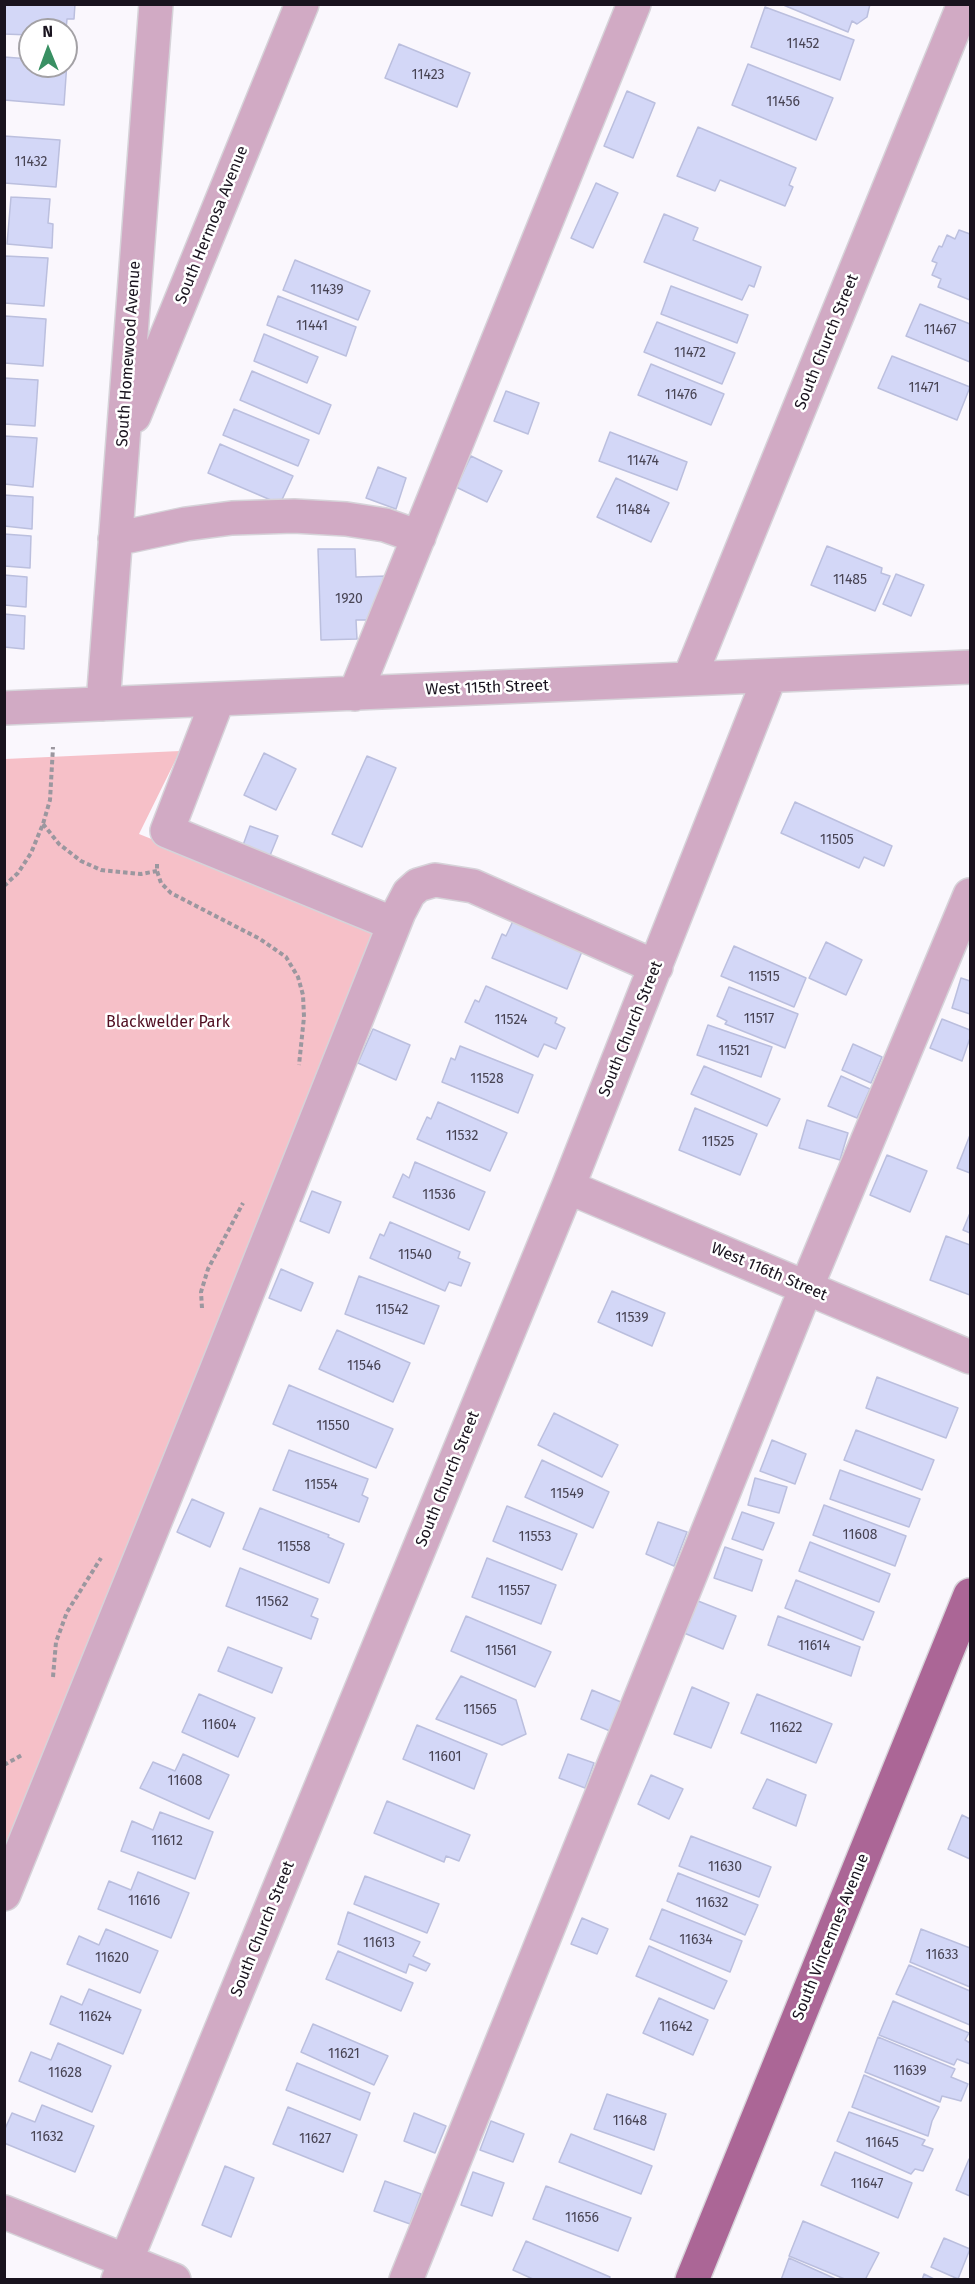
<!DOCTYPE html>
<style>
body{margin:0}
#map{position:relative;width:975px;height:2284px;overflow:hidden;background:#faf7fd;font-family:"Fira Sans",sans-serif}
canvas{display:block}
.frame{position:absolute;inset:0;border:6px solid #19131e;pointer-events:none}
.north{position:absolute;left:18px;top:18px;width:60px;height:60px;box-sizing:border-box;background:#fff;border:2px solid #a3a1a5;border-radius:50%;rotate:359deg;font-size:16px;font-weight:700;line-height:24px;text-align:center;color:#19131e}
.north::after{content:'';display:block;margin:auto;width:21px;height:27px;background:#399063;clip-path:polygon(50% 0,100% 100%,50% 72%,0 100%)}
</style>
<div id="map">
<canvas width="975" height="2284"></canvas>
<div class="frame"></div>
<div class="north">N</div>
</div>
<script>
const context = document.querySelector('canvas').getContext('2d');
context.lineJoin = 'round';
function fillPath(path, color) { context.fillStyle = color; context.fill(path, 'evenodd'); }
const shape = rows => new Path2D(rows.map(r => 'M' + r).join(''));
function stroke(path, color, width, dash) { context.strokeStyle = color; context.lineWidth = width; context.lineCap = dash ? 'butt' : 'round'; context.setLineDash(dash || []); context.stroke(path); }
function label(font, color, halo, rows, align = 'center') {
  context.font = font + ' "Fira Sans",sans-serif'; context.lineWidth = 5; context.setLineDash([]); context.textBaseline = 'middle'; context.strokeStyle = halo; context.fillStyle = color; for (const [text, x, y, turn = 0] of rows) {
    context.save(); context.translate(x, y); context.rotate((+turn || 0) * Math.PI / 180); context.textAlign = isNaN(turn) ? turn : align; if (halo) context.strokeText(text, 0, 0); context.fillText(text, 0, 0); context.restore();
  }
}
fillPath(shape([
 [180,751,139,834,382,931,5,1870,5,759]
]), '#f6c0c8');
const building = shape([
 [4,4,75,4,74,19,67,19,66,30,30,30,30,35,4,34,4,4],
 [781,4,870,4,867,17,857,24,852,21,848,32,781,4],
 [765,7,854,40,840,80,751,47,765,7],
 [399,44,470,73,457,107,385,78,399,44],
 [4,57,30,59,30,66,66,66,67,62,64,105,4,100,4,57],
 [748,64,833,98,816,140,732,105,748,64],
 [627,91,655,103,633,158,604,146,627,91],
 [698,127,796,168,789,185,793,187,785,206,720,180,715,191,677,176,698,127],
 [4,136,60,140,56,187,4,183,4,136],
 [596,183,618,193,593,248,571,238,596,183],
 [11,197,50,199,48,223,53,224,52,248,7,244,11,197],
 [664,214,698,228,693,240,761,267,754,287,749,285,742,300,644,262,664,214],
 [959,230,970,234,970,300,938,287,941,279,932,275,937,263,932,261,939,246,942,247,947,235,955,239,959,230],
 [5,256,48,258,44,306,4,303,5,256],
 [295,260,370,291,358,320,283,290,295,260],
 [671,286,748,315,737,343,661,314,671,286],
 [278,296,356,327,346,356,267,325,278,296],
 [920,304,970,324,970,362,906,336,920,304],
 [5,316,46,319,43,366,4,363,5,316],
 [657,322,735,353,722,384,644,352,657,322],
 [264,334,318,357,307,383,254,361,264,334],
 [892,356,970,387,957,420,878,388,892,356],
 [651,364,724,394,711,425,638,395,651,364],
 [252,371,331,405,319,434,240,400,252,371],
 [4,378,38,380,35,426,4,424,4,378],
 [506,391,539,403,528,434,494,421,506,391],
 [234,409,309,440,298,466,223,435,234,409],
 [610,432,687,462,677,490,599,461,610,432],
 [4,436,37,438,33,487,4,484,4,436],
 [220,444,293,476,280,504,208,473,220,444],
 [471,456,502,471,487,502,456,487,471,456],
 [378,467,406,478,396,509,366,498,378,467],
 [616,478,669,503,651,542,597,517,616,478],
 [4,495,33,497,32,529,4,526,4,495],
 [4,534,31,536,30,568,4,566,4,534],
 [827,546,882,568,881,573,890,576,875,611,811,585,827,546],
 [318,549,355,549,356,577,387,576,371,620,356,620,357,639,321,640,318,549],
 [896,574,924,585,911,616,883,604,896,574],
 [4,575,27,577,26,607,4,605,4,575],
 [4,614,25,616,24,649,4,647,4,614],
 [264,753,296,769,276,810,244,795,264,753],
 [367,756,396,768,362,847,332,834,367,756],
 [795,802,892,846,884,866,864,857,859,868,781,833,795,802],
 [250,826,278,836,269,858,242,848,250,826],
 [513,921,583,949,567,989,492,958,502,934,506,936,513,921],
 [826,942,862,960,846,995,809,978,826,942],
 [734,946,806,978,794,1007,721,976,734,946],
 [961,978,970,981,970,1014,952,1008,961,978],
 [486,986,557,1018,555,1023,565,1028,556,1049,544,1044,538,1057,465,1022,475,1000,479,1002,486,986],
 [729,987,798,1014,785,1048,725,1024,727,1021,717,1016,729,987],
 [942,1019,970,1030,970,1038,962,1061,930,1048,942,1019],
 [708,1025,772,1047,761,1077,697,1055,708,1025],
 [373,1029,410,1045,396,1080,358,1063,373,1029],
 [853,1044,882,1057,871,1083,842,1070,853,1044],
 [460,1046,533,1075,518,1113,442,1082,451,1058,455,1060,460,1046],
 [704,1066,780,1099,767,1126,691,1094,704,1066],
 [841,1076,870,1089,857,1118,828,1106,841,1076],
 [438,1102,507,1133,490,1171,417,1139,427,1117,431,1119,438,1102],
 [695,1108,757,1134,740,1175,679,1150,695,1108],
 [807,1120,848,1133,840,1160,799,1148,807,1120],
 [970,1135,970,1173,957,1168,970,1135],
 [887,1155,927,1171,910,1212,870,1195,887,1155],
 [415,1162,485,1192,469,1230,393,1197,403,1174,409,1178,415,1162],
 [312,1191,341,1202,329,1233,300,1221,312,1191],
 [970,1213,970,1233,963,1230,970,1213],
 [390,1222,460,1252,458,1258,470,1263,461,1286,449,1282,445,1291,370,1258,380,1234,384,1236,390,1222],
 [946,1236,970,1245,970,1295,930,1280,946,1236],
 [281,1269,313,1283,301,1311,269,1298,281,1269],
 [359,1276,439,1306,424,1344,345,1314,359,1276],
 [612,1291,665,1313,652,1346,598,1322,612,1291],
 [337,1330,410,1363,393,1402,319,1369,337,1330],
 [877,1377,958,1408,946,1438,866,1408,877,1377],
 [289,1385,393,1429,376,1468,273,1424,289,1385],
 [554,1413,618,1445,602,1477,538,1445,554,1413],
 [856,1430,934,1460,922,1490,844,1460,856,1430],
 [772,1440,806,1454,795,1484,760,1471,772,1440],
 [289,1450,368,1479,362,1495,368,1498,359,1522,273,1490,289,1450],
 [542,1460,609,1492,593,1528,525,1497,542,1460],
 [840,1470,920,1499,909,1527,830,1499,840,1470],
 [755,1478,787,1487,779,1513,748,1505,755,1478],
 [192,1499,224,1513,210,1547,177,1532,192,1499],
 [824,1505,906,1536,895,1566,813,1535,824,1505],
 [507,1506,577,1534,562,1570,493,1541,507,1506],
 [260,1508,329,1535,328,1537,344,1544,329,1583,243,1549,260,1508],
 [742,1512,774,1523,763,1550,732,1539,742,1512],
 [658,1522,687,1532,674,1566,646,1554,658,1522],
 [810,1542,890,1574,879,1602,799,1571,810,1542],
 [725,1547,762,1560,752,1591,714,1578,725,1547],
 [487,1558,556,1585,541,1624,472,1597,487,1558],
 [240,1568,318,1599,311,1616,318,1619,311,1639,226,1606,240,1568],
 [796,1580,874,1612,863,1640,785,1608,796,1580],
 [698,1601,736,1616,723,1649,684,1633,698,1601],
 [466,1616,551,1652,535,1687,451,1651,466,1616],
 [778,1616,860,1647,851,1676,768,1645,778,1616],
 [228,1647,282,1668,272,1693,218,1671,228,1647],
 [461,1676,516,1700,526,1734,502,1745,436,1719,461,1676],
 [692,1687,729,1703,711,1748,674,1734,692,1687],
 [592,1690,621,1702,610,1731,581,1719,592,1690],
 [199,1694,255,1718,238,1757,182,1732,199,1694],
 [757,1694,832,1724,816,1763,741,1733,757,1694],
 [417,1725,487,1754,474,1789,403,1759,417,1725],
 [183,1754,229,1775,209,1819,140,1788,153,1762,175,1771,183,1754],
 [568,1754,594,1763,585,1788,559,1778,568,1754],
 [651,1775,683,1789,669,1819,638,1804,651,1775],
 [767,1779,806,1795,796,1826,753,1808,767,1779],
 [387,1801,470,1835,459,1861,446,1856,444,1862,374,1833,387,1801],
 [160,1812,213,1832,195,1879,121,1851,132,1821,153,1830,160,1812],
 [962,1815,970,1819,970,1859,948,1849,962,1815],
 [691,1836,771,1867,759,1897,679,1866,691,1836],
 [138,1872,189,1893,171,1938,98,1909,109,1881,131,1890,138,1872],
 [678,1873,758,1905,745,1935,667,1901,678,1873],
 [365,1876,439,1904,427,1933,354,1904,365,1876],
 [662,1909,742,1941,730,1972,650,1939,662,1909],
 [348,1912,420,1942,413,1956,430,1964,426,1971,409,1964,406,1973,338,1944,348,1912],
 [582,1918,608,1929,597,1954,571,1944,582,1918],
 [106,1929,158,1951,140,1993,67,1964,79,1936,99,1945,106,1929],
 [921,1929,970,1948,970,1987,910,1962,921,1929],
 [649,1946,727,1981,714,2009,636,1976,649,1946],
 [338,1951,413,1983,401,2011,326,1979,338,1951],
 [909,1965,970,1991,970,2025,896,1994,909,1965],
 [89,1989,141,2010,123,2054,50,2024,61,1996,82,2005,89,1989],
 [659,1998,708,2020,693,2055,643,2033,659,1998],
 [893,2001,969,2033,965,2040,970,2043,970,2064,957,2059,954,2065,879,2035,893,2001],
 [313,2024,388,2056,374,2085,301,2052,313,2024],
 [878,2037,955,2069,951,2077,968,2084,961,2101,942,2096,940,2102,865,2072,878,2037],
 [58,2043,111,2066,92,2112,19,2081,31,2052,51,2060,58,2043],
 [297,2063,370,2093,360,2120,286,2090,297,2063],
 [864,2075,939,2107,932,2121,928,2136,852,2107,864,2075],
 [607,2094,666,2114,654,2150,594,2129,607,2094],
 [42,2105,94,2126,75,2172,4,2143,4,2131,12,2113,35,2122,42,2105],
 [288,2107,357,2135,343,2172,273,2144,288,2107],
 [849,2112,925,2140,922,2145,933,2149,923,2171,915,2169,911,2174,837,2141,849,2112],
 [414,2113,446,2126,435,2153,404,2141,414,2113],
 [491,2121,524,2134,513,2162,480,2150,491,2121],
 [571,2134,652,2166,641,2194,559,2162,571,2134],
 [835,2152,912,2183,898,2218,821,2185,835,2152],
 [969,2159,970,2159,970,2196,956,2190,969,2159],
 [225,2166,254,2178,231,2237,202,2225,225,2166],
 [473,2172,504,2183,492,2216,461,2205,473,2172],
 [385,2181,421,2194,410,2224,374,2211,385,2181],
 [546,2186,631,2218,618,2251,533,2219,546,2186],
 [803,2221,879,2253,865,2280,847,2280,789,2256,803,2221],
 [944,2238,970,2249,958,2279,931,2267,944,2238],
 [526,2241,610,2277,609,2280,535,2280,513,2270,526,2241],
 [789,2258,838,2280,781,2280,789,2258],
 [924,2274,936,2280,922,2280,924,2274]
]);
fillPath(building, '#d3d7f7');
stroke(building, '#bbbfde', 1.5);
const minor = shape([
 [134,416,302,4],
 [115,539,186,524,232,518,294,516,346,519,385,525,419,537],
 [689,679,964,4],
 [355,694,634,4],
 [218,699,167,831,394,924],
 [103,704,156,4],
 [4,708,970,667],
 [568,1187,970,1357],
 [4,1894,216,1371,399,912,409,893,418,885,435,880,473,886,656,967],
 [4,2212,174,2280],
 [118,2280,568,1187,770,676],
 [406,2280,806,1288,970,895]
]);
const major = shape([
 [692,2280,970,1595]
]);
stroke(minor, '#d6d3d9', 36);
stroke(major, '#d6d3d9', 36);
stroke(shape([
 [43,824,59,844,81,861,101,870,141,874,157,871],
 [157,864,157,871,161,883,171,893,260,939,286,957,298,977,303,995,304,1017,299,1065],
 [4,886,18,873,31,853,43,824,50,800,53,747],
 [202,1308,201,1292,208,1269,243,1203],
 [53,1677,56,1642,67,1612,101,1558],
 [4,1765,22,1755]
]), '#9b979f', 4, [4.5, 3]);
stroke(minor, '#d1aac4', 33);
stroke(major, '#ab6696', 33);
label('14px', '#484454', null, [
 ["11452",803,44],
 ["11423",428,75],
 ["11456",783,102],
 ["11432",31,162],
 ["11439",327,290],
 ["11441",312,326],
 ["11467",940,330],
 ["11472",690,353],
 ["11471",924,388],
 ["11476",681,395],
 ["11474",643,461],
 ["11484",633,510],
 ["11485",850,580],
 ["1920",349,599],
 ["11505",837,840],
 ["11515",764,977],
 ["11517",759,1019],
 ["11524",511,1020],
 ["11521",734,1051],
 ["11528",487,1079],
 ["11532",462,1136],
 ["11525",718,1142],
 ["11536",439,1195],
 ["11540",415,1255],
 ["11542",392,1310],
 ["11539",632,1318],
 ["11546",364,1366],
 ["11550",333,1426],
 ["11554",321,1485],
 ["11549",567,1494],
 ["11608",860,1535],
 ["11553",535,1537],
 ["11558",294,1547],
 ["11557",514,1591],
 ["11562",272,1602],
 ["11614",814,1646],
 ["11561",501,1651],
 ["11565",480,1710],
 ["11604",219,1725],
 ["11622",786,1728],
 ["11601",445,1757],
 ["11608",185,1781],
 ["11612",167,1841],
 ["11630",725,1867],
 ["11616",144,1901],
 ["11632",712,1903],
 ["11634",696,1940],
 ["11613",379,1943],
 ["11633",942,1955],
 ["11620",112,1958],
 ["11624",95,2017],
 ["11642",676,2027],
 ["11621",344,2054],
 ["11639",910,2071],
 ["11628",65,2073],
 ["11648",630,2121],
 ["11632",47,2137],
 ["11627",315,2139],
 ["11645",882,2143],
 ["11647",867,2184],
 ["11656",582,2218]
]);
label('16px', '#19131e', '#fff', [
 ["South Hermosa Avenue",212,225,-68],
 ["South Church Street",827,342,-68],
 ["South Homewood Avenue",129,354,-86],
 ["West 115th Street",487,688,-2],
 ["South Church Street",631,1029,-68],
 ["West 116th Street",769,1272,23],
 ["South Church Street",448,1479,-68],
 ["South Church Street",263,1929,-68],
 ["South Vincennes Avenue",831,1937,-68]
]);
label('16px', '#510f22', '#fff', [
 ["Blackwelder Park",168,1023]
]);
</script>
